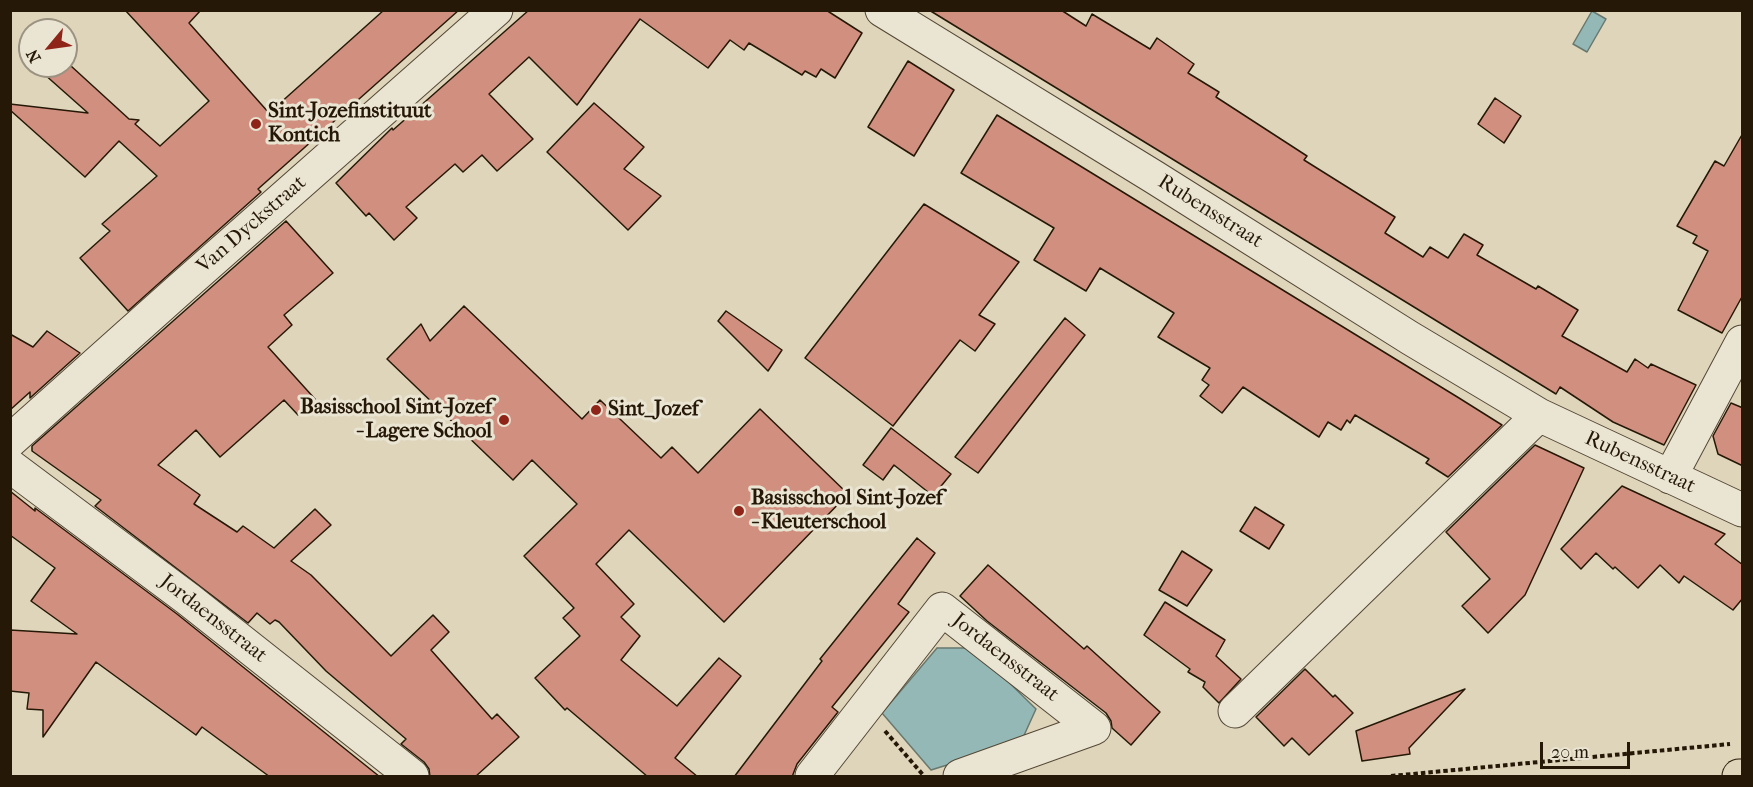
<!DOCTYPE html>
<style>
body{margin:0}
#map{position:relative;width:1753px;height:787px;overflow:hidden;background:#dfd5bb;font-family:"IM FELL French Canon",serif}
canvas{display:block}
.frame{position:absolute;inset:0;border:12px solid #261807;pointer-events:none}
.north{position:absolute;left:18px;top:18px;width:60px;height:60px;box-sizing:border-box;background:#eae4d3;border:2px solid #9c9281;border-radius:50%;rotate:241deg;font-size:16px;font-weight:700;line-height:24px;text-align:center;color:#261807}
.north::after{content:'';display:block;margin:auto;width:21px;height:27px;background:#8f2418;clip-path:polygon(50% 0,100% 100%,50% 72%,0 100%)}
.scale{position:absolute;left:1540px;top:742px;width:90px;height:27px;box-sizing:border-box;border:3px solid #261807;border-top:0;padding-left:8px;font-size:18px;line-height:21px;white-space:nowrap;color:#261807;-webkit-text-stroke:4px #eae4d3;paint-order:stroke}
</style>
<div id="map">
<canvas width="1753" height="787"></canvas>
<div class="frame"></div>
<div class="north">N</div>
<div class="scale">20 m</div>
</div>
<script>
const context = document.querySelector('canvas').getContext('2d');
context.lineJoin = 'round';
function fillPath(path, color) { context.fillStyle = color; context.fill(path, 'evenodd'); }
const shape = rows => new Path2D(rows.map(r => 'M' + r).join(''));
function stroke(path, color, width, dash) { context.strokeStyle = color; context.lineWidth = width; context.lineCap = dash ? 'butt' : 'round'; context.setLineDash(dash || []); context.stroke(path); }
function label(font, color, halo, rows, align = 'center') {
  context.font = font + ' "IM FELL French Canon",serif'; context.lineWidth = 6; context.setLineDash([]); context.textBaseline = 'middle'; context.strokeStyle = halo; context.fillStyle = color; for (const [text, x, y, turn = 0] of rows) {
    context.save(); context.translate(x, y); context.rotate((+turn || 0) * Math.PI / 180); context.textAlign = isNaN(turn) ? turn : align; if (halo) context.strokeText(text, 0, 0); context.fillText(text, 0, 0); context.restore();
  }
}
const water = shape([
 [1592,11,1606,19,1587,52,1573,44,1592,11],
 [937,648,974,648,1036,709,1021,742,931,770,882,713,937,648]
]);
fillPath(water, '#94b8b5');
stroke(water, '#68786f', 1.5);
const building = shape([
 [125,10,201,10,189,23,269,113,384,10,459,10,258,189,261,192,128,311,80,258,110,231,102,224,157,176,119,141,85,177,10,110,10,104,88,113,35,66,71,66,129,119,139,120,135,124,160,146,209,101,125,10],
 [529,10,826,10,862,33,835,78,821,69,816,77,805,71,802,75,749,43,744,50,730,40,708,68,640,19,577,105,529,57,489,94,533,139,497,171,482,155,463,172,455,164,406,207,417,218,394,240,369,213,366,216,336,183,392,128,393,130,529,10],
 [929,10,1061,10,1086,26,1092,14,1150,49,1157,38,1194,64,1188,73,1219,92,1216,97,1307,156,1304,160,1395,217,1385,233,1423,257,1430,247,1448,258,1464,234,1483,245,1477,255,1536,289,1538,286,1578,310,1562,336,1627,372,1635,359,1648,368,1651,364,1696,385,1664,445,1613,422,1560,387,1556,394,929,10],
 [908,61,954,90,914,156,868,127,908,61],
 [1495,98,1521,116,1504,143,1478,124,1495,98],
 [594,103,644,147,624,169,661,196,628,230,547,152,594,103],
 [997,115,1459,398,1502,425,1448,477,1426,463,1429,459,1355,415,1350,423,1347,420,1341,430,1328,422,1319,437,1243,387,1222,413,1200,396,1209,385,1202,380,1210,368,1158,337,1174,313,1100,268,1086,291,1034,260,1054,228,961,173,997,115],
 [1743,133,1743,295,1722,333,1678,310,1708,251,1693,243,1697,236,1677,226,1715,161,1724,166,1743,133],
 [924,204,1019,262,979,315,995,324,975,351,960,340,893,426,805,358,924,204],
 [286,221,333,273,284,315,292,325,268,347,315,399,298,415,284,400,220,457,196,430,158,465,200,495,194,504,237,532,243,526,274,548,315,509,331,525,291,561,311,575,391,656,433,615,449,632,431,650,492,719,497,714,519,737,475,777,430,777,429,769,424,762,401,744,406,739,326,671,279,622,275,620,270,624,257,613,248,623,95,506,101,500,32,451,32,446,286,221],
 [464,306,582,419,600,400,661,458,672,447,698,473,760,409,848,494,724,622,629,530,596,564,634,604,621,617,640,636,621,660,677,706,719,658,741,676,675,758,698,777,648,777,567,708,565,710,535,678,580,636,563,618,574,608,524,556,577,504,532,460,513,480,387,359,421,324,430,341,464,306],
 [726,311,782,350,768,371,718,321,726,311],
 [1065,318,1085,335,978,473,955,457,1065,318],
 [47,331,80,353,30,398,30,392,10,410,10,334,33,347,47,331],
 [1731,403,1743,408,1743,466,1718,454,1713,436,1731,403],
 [891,428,951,474,933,496,894,465,883,480,863,465,891,428],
 [1535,445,1584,468,1525,595,1488,633,1462,606,1490,579,1446,532,1535,445],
 [1622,486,1725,534,1715,544,1743,565,1743,598,1733,610,1684,576,1679,583,1660,565,1638,588,1615,567,1613,569,1596,553,1581,569,1561,549,1622,486],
 [10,491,35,511,35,508,177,614,380,777,270,777,202,727,196,735,96,662,43,737,43,710,27,709,29,693,10,691,10,630,77,634,31,601,55,568,10,535,10,491],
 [1255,507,1284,525,1269,549,1240,531,1255,507],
 [917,538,935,553,898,604,909,612,832,707,838,712,797,764,792,777,734,777,822,661,820,659,917,538],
 [1182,551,1212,570,1187,606,1159,590,1182,551],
 [988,565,1084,649,1087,646,1160,712,1131,745,1112,728,1111,721,1106,713,987,621,960,596,988,565],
 [1165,602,1225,640,1216,656,1241,679,1219,703,1203,687,1205,682,1188,672,1190,669,1144,635,1165,602],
 [1305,669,1333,697,1335,695,1353,713,1309,755,1292,738,1284,746,1256,717,1305,669],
 [1465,689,1409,748,1410,754,1362,761,1356,731,1465,689]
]);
fillPath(building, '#d1907f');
stroke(building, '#261807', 1.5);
const minor = shape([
 [882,10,1154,177,1410,338,1539,415,1742,510],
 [10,441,180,289,496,10],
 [10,466,188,599,412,776],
 [1670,477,1742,342],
 [1235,711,1539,415],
 [812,776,942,609,1094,728,960,776]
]);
const highway = shape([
 [1739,776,1742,776]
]);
stroke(minor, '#544734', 35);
stroke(highway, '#261807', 35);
stroke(shape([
 [885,731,924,776],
 [1391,776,1730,744]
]), '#261807', 4, [4.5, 3]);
stroke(minor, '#eae4d3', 33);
stroke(highway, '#dfd5bb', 33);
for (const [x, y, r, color] of [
 [256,124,6,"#8f2418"],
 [596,410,6,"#8f2418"],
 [504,420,6,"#8f2418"],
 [739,511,6,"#8f2418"]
]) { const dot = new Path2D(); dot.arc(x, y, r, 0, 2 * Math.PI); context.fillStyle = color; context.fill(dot); stroke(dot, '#eae4d3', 2); }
label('bold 21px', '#261807', '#eae4d3', [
 ["Sint-Jozefinstituut",268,112],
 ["Kontich",268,136],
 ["Basisschool Sint-Jozef",492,408,"right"],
 ["- Lagere School",492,432,"right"],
 ["Sint_Jozef",608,410],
 ["Basisschool Sint-Jozef",751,499],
 ["- Kleuterschool",751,523]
], 'left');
label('21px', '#261807', '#eae4d3', [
 ["Rubensstraat",1210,212,32],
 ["Van Dyckstraat",252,225,-41],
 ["Rubensstraat",1640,463,25],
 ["Jordaensstraat",213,619,38],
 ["Jordaensstraat",1005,658,38]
]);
</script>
